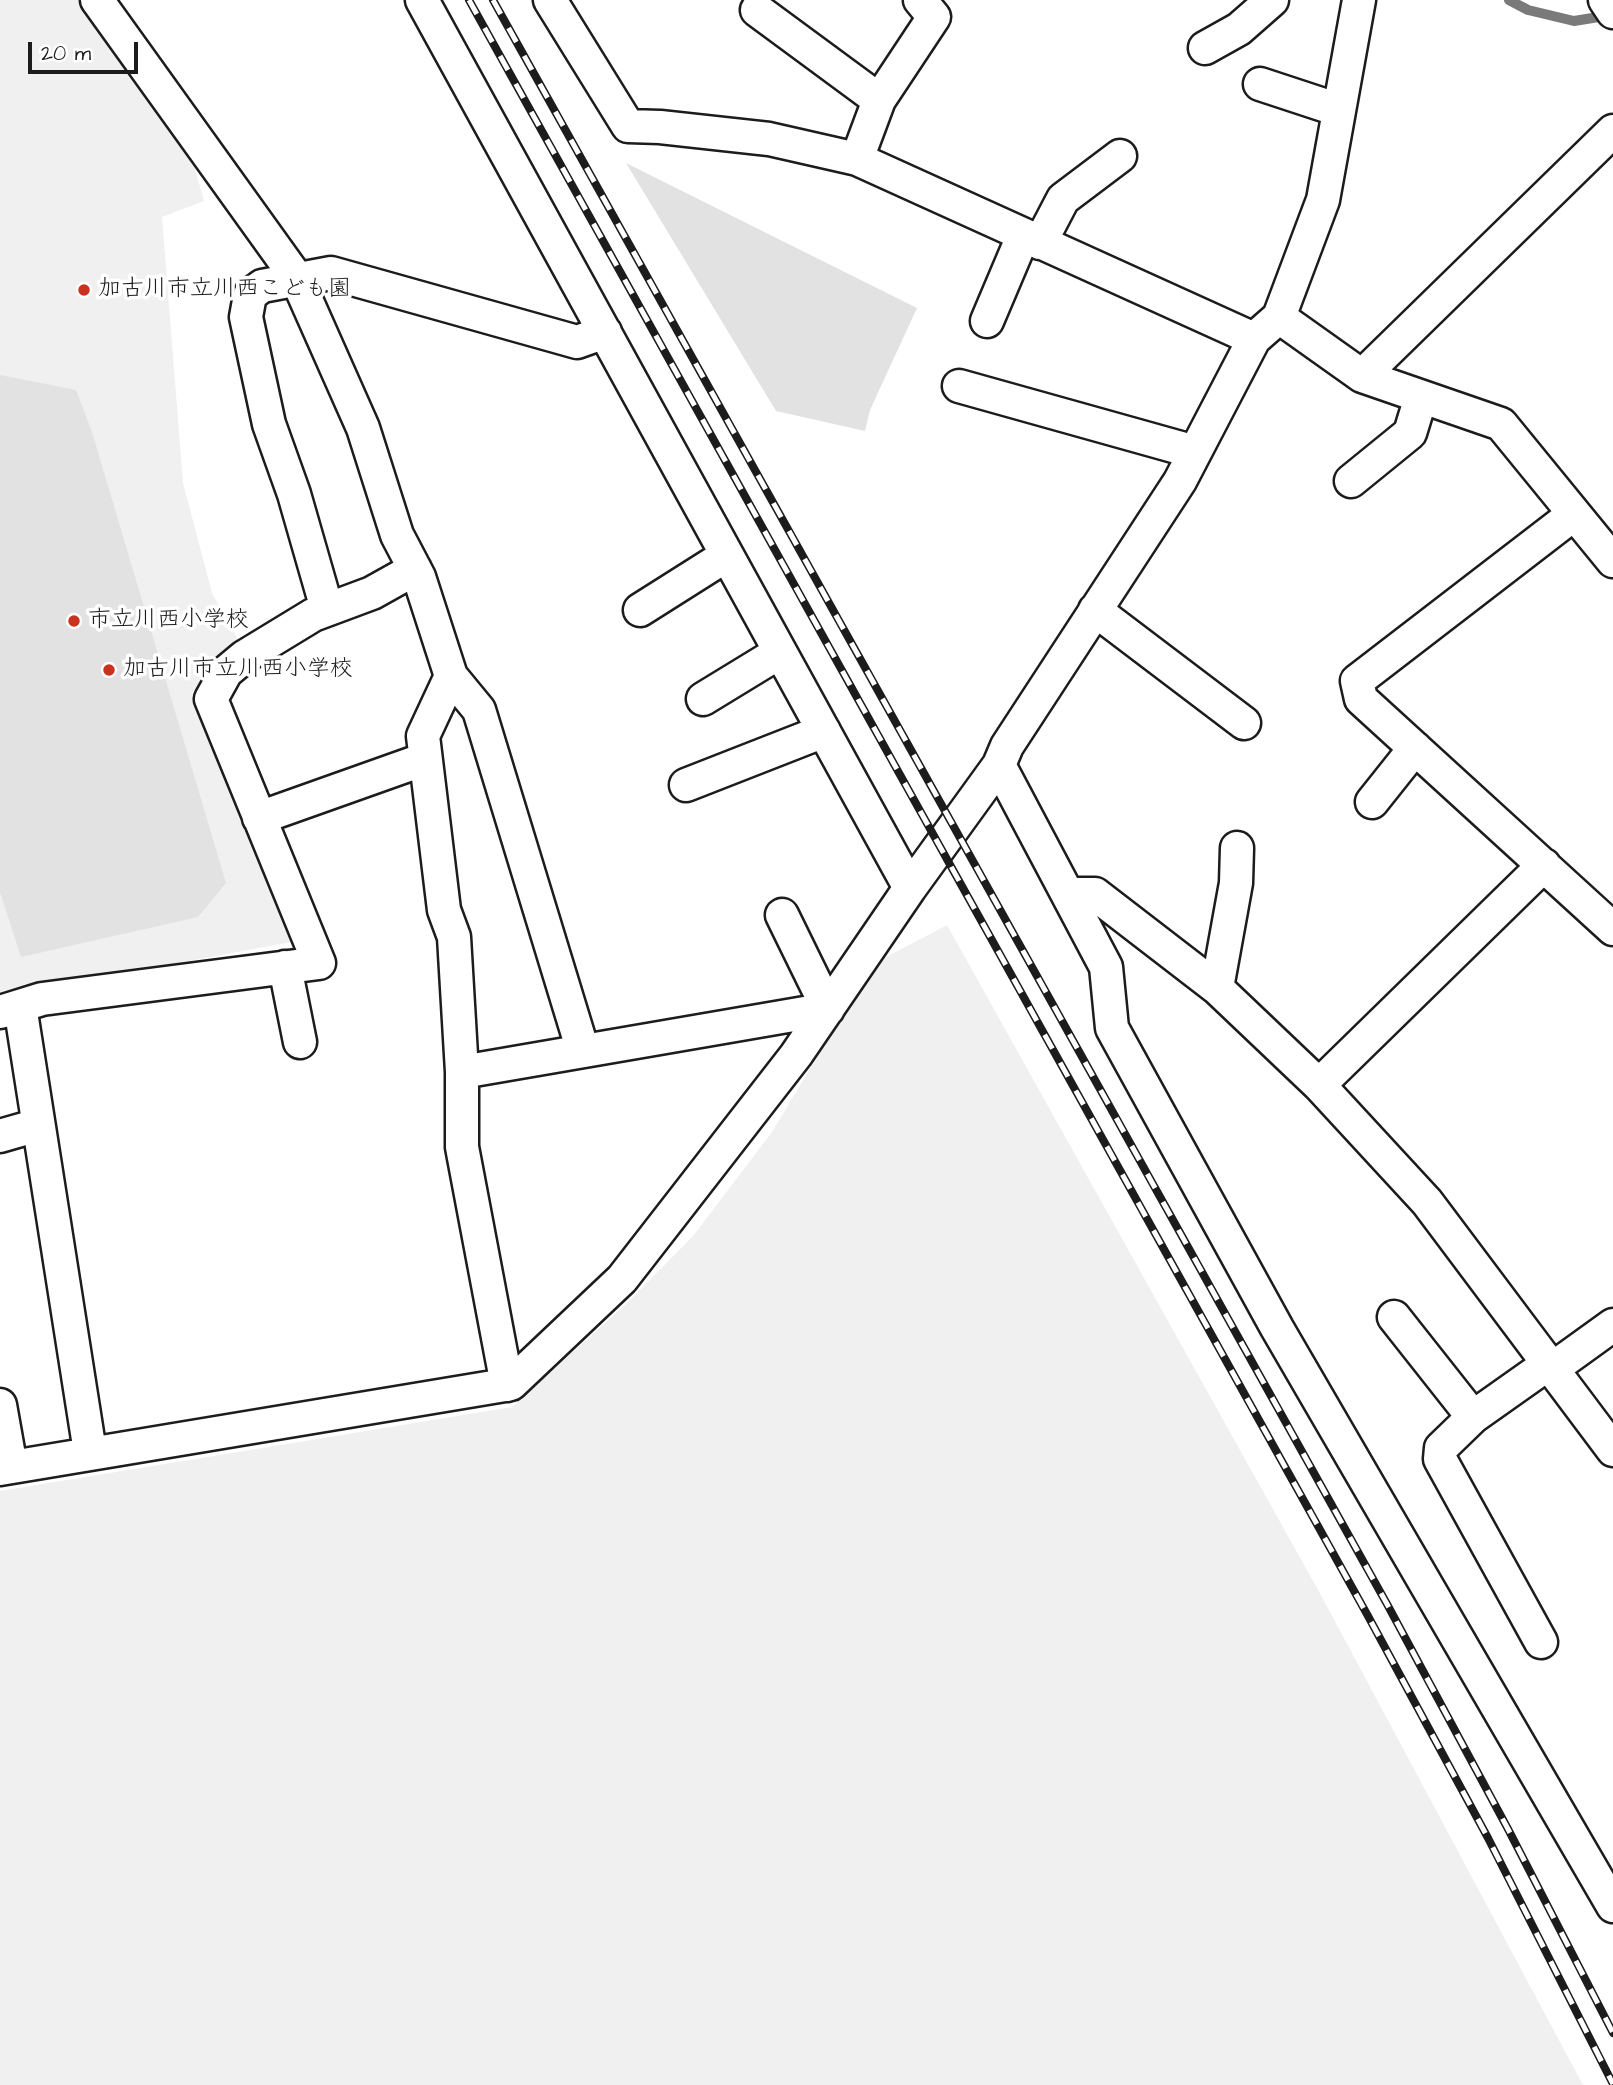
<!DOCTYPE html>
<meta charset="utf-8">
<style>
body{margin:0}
#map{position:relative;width:1613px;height:2085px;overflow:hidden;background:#fff;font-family:"Architects Daughter",sans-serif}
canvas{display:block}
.scale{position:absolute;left:28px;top:42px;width:110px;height:32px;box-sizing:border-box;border:4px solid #1c1c1c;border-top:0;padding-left:9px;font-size:21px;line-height:24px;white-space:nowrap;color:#1c1c1c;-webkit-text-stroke:5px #fff;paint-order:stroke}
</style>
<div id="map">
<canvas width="1613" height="2085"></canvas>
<div class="scale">20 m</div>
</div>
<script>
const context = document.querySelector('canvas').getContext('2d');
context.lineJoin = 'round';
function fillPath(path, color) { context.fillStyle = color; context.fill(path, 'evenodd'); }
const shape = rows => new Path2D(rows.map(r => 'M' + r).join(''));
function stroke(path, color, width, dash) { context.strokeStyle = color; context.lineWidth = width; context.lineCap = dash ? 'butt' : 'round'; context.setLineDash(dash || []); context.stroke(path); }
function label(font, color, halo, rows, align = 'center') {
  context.font = font + ' "Architects Daughter","Klee One",sans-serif'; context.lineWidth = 7; context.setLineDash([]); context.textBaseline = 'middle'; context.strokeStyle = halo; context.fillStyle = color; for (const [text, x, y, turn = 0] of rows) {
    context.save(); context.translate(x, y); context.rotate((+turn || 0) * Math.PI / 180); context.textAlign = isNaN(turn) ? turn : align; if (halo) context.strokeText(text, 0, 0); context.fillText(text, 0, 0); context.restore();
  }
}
fillPath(shape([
 [0,0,77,0,164,107,190,151,204,201,162,217,183,483,212,593,243,648,192,693,297,941,0,996],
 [947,925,1322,1597,1583,2085,0,2085,0,1491,512,1407,627,1303,693,1236,772,1132,873,964]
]), '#f0f0f0');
fillPath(shape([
 [626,163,917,308,870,410,865,431,776,411],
 [0,375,76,390,92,432,226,883,198,917,21,957,0,892]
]), '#e2e2e2');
stroke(shape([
 [1509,0,1528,10,1574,21,1611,15]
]), '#7a7a7a', 10);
const street = shape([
 [97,0,296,277,363,428,397,535,419,577,451,676,423,736,444,910,454,937,462,1072,462,1147,507,1385],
 [422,0,910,888],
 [550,0,628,126,660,127,769,139,857,159,1254,339],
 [1605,0,1613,12],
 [757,10,879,100],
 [1205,48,1239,29,1272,0],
 [1260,84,1339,110],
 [857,159,879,100,934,17,920,0],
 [1040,243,1063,199,1120,156],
 [1279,317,1362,376,1613,131],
 [987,321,1023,236],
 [1362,376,1501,424,1613,561],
 [959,386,1195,452],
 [1351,481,1410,433,1421,397],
 [1574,514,1357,681,1361,699,1613,929],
 [327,609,294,494,269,424,246,317,250,295,262,286,331,273,577,342,605,332],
 [640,610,727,555],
 [1095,610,1244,723],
 [451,676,479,710,583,1051],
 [703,699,780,652],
 [999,765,1106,967,1112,1028,1277,1328,1613,1906],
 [686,785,824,731],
 [1372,802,1415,748],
 [259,818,425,759],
 [1068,894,1095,894,1217,988,1319,1085,1427,1202,1613,1450],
 [285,967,300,1042],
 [1217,988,1236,883,1237,848],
 [20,1006,90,1452],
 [0,1012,42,999,319,963,211,699,226,672,244,657,313,615,372,593,415,569],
 [462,1072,828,1009,782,915],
 [1319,1085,1544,865],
 [0,1136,38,1125],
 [1394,1317,1473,1417],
 [1552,1369,1613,1325],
 [0,1405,11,1467],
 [0,1469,511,1384,622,1279,796,1055,910,888,999,765,1007,746,1180,481,1254,339,1279,317,1323,200,1359,0],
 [1541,1642,1440,1459,1441,1448,1473,1417,1548,1364]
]);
stroke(street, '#1c1c1c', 37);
stroke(street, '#fff', 32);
const rail = shape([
 [469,0,1368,1616,1488,1838,1613,2084],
 [493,0,1387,1604,1508,1829,1613,2033]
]);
stroke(rail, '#1c1c1c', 8);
stroke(rail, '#fff', 5, [16]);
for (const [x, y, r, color] of [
 [84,290,7,"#c8321e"],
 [74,621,7,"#c8321e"],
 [109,670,7,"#c8321e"]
]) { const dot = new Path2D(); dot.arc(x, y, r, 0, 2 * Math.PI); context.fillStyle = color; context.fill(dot); stroke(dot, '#fff', 2.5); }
label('23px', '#1c1c1c', '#fff', [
 ["加古川市立川西こども園",98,290],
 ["市立川西小学校",88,621],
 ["加古川市立川西小学校",123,670]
], 'left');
</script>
